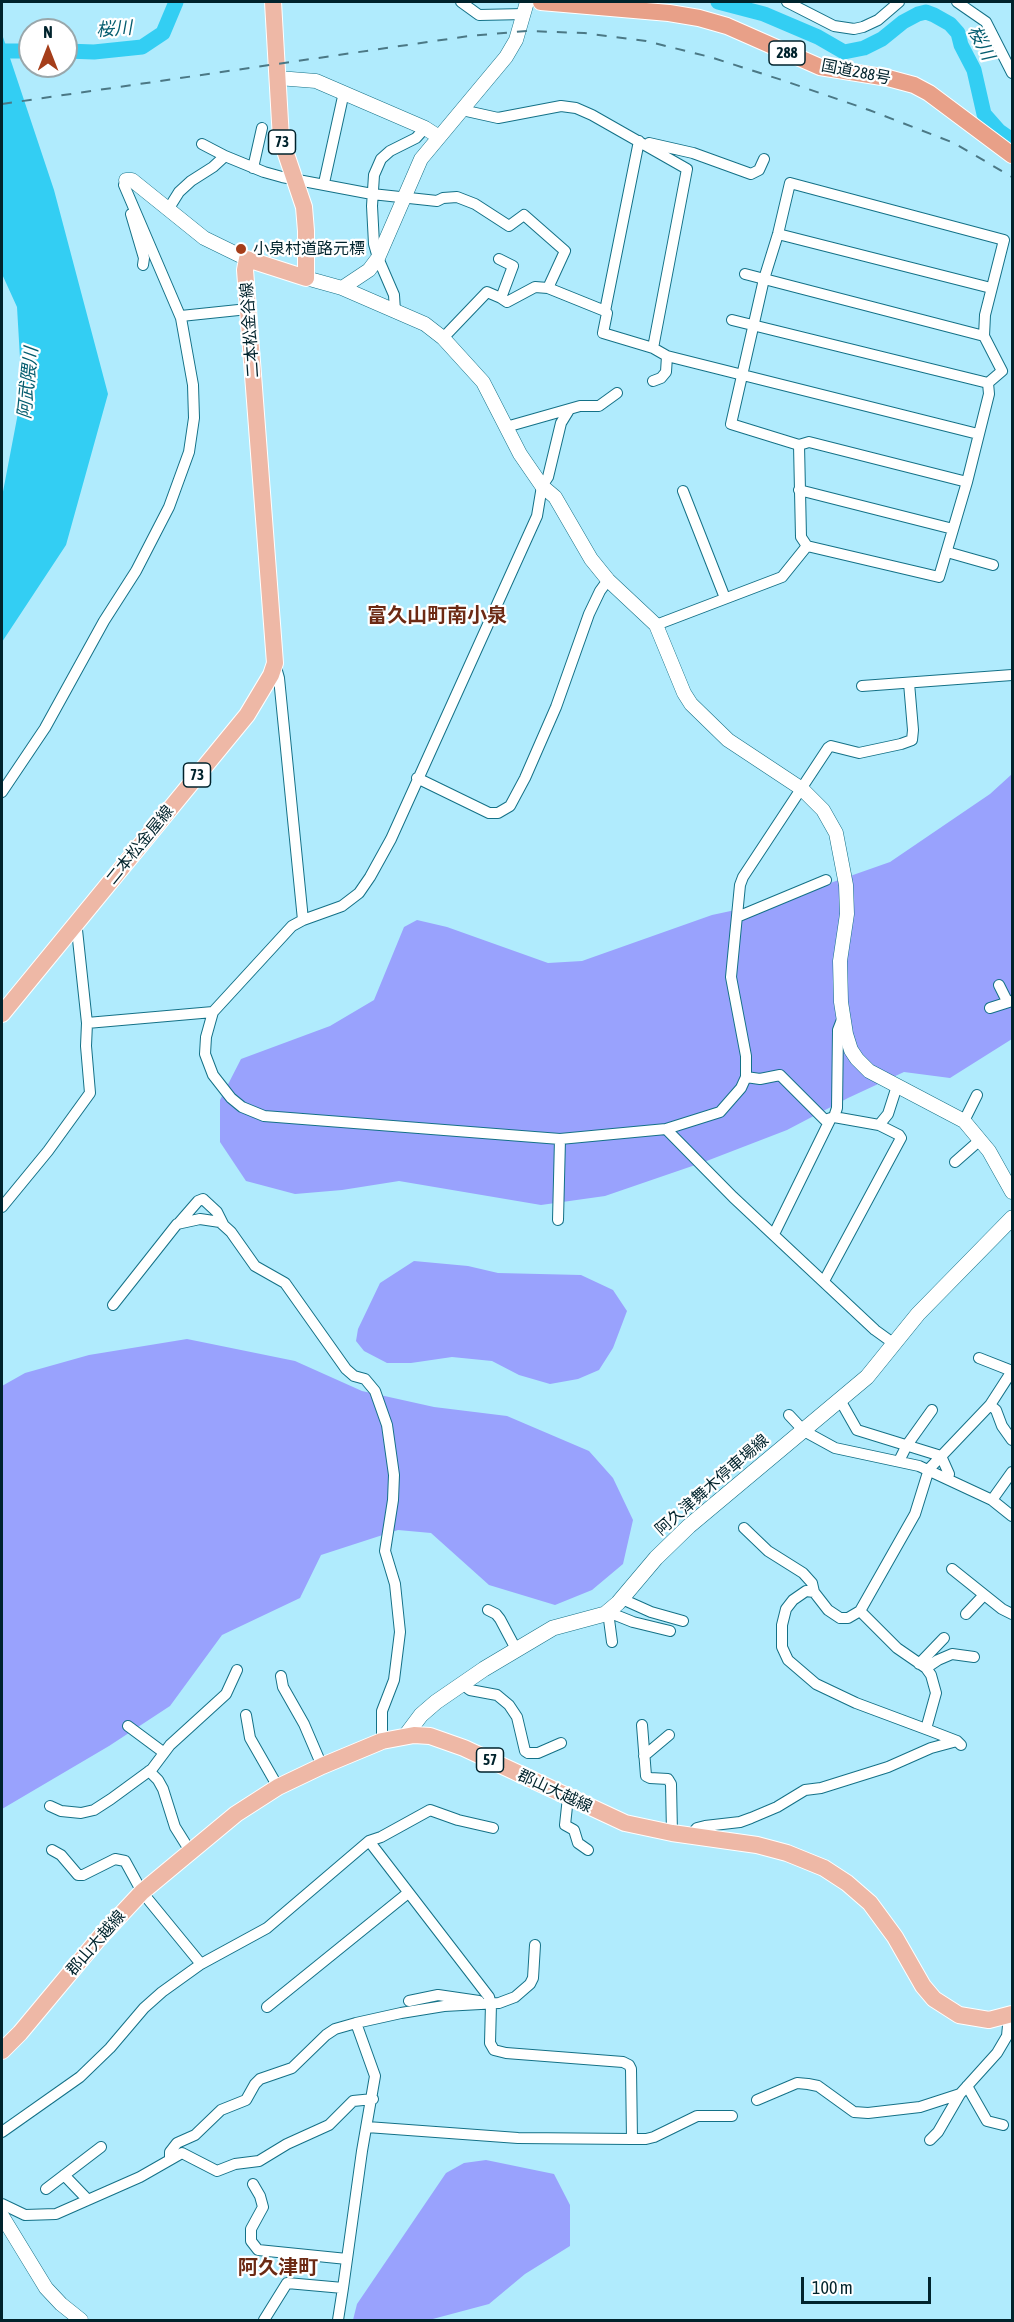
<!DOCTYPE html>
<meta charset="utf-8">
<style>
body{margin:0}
#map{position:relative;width:1014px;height:2322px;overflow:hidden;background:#b0ebfd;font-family:"Asap Condensed",sans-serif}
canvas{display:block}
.frame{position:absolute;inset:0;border:3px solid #00232c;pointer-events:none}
.north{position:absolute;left:18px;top:18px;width:60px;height:60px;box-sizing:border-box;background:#fff;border:2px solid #99a7ab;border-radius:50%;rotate:0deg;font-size:16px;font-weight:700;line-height:24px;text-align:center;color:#00232c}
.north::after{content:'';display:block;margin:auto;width:21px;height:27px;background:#a53e1a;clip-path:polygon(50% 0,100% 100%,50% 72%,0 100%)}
.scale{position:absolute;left:801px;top:2277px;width:130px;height:27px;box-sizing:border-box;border:3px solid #00232c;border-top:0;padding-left:8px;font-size:18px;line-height:21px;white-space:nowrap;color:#00232c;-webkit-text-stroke:4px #fff;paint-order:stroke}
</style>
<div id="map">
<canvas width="1014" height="2322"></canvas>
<div class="frame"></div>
<div class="north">N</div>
<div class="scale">100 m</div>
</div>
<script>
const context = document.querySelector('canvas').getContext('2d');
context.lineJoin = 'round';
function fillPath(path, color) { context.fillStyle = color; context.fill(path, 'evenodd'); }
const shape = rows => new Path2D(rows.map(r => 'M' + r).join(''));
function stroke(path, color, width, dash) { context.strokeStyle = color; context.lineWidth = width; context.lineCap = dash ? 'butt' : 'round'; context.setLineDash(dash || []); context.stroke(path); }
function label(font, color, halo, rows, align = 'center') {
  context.font = font + ' "Asap Condensed","Noto Sans JP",sans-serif'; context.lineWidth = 4.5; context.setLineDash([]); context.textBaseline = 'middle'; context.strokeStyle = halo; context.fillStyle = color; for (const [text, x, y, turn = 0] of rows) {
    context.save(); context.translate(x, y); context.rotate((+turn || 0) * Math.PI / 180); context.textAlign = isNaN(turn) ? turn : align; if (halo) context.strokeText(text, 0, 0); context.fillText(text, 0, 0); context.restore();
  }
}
fillPath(shape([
 [1012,774,1012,1039,950,1078,904,1072,848,1098,787,1130,704,1162,605,1196,541,1205,399,1181,342,1190,295,1194,246,1181,220,1142,220,1100,241,1059,330,1026,374,1000,404,927,417,920,447,927,548,963,582,961,712,915,782,900,890,862,990,794],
 [414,1261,468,1266,498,1273,581,1275,613,1290,627,1311,613,1348,599,1370,578,1379,550,1384,519,1375,492,1361,452,1357,411,1363,387,1363,364,1351,356,1341,358,1329,380,1283],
 [187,1339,295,1361,362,1391,434,1407,507,1416,589,1451,613,1478,633,1520,623,1564,592,1590,555,1605,489,1585,431,1533,398,1530,321,1555,300,1598,222,1635,170,1706,109,1746,2,1809,2,1386,25,1373,89,1355],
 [486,2160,554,2174,570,2205,570,2246,525,2274,489,2304,429,2320,353,2320,357,2304,446,2173,464,2163]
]), '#99a2fd');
fillPath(shape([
 [2,34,54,190,108,394,66,545,2,642,2,497,22,392,17,307,2,274]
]), '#33cef3');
stroke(shape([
 [718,2,764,14,818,37,844,52,864,48,882,39,903,22,918,14,926,12,934,15,950,24,958,33,961,45,974,70,984,114,999,131,1012,140],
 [2,51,30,51],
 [66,51,94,52,142,47,163,33,176,2]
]), '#33cef3', 15);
const minor = shape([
 [461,2,479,15,524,14],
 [787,2,834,26,854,29,863,27,878,20,899,2],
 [957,2,986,22,1012,73],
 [462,110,498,118,561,106,576,108,592,115,687,169,653,348,667,356,978,434],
 [649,143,693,153,751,174,759,170,764,159],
 [202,144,225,156],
 [253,168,262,128],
 [324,183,344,92],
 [790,183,1004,240,985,315,984,336,1002,371,988,383,989,394,967,482,939,577,807,546,801,537,799,445,731,424,764,279,778,234,790,183],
 [169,208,179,192,191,181,213,167,225,156,264,172,282,177,372,194,437,201,443,198,457,197,475,204,509,226,524,215,565,251,548,288],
 [131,214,144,258,143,265],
 [778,234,991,288],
 [745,274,984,336],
 [501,298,507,302,535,287,548,288,605,311,639,141],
 [395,311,394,295,378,258,374,244,372,206,374,175,381,159,390,151,416,138,425,128],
 [605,311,607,313,603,333,653,348],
 [181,316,248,309],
 [732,320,988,383],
 [443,338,487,292,501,298,513,266,499,259],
 [653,381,661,378,666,372,667,356],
 [569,410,561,423,548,477,542,486,537,516,391,839,370,877,359,893,342,906,303,920,292,926,213,1012,206,1037,205,1054,213,1075,231,1098,242,1107,264,1116,560,1139,666,1129,720,1112,741,1088,746,1077,746,1056,731,977,740,885,743,877,828,748,831,746,859,753,901,744,912,740,913,730,909,683],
 [506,427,580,406,599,406,617,393],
 [799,445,809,442,967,482],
 [799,490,953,529],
 [683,491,725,598],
 [947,552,993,565],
 [656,625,782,577,807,546],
 [275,664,279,678,303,920],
 [862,686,1012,675],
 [417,778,489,813,498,813,510,806,525,778,556,707,589,614,600,591,608,580],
 [2,792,45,728,104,621,136,571,169,507,189,452,194,418,193,385,181,318,124,185,126,180],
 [737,917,826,880],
 [999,985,1007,1001],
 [990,1008,1012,1001],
 [87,1023,213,1012],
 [746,1077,760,1079,780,1075,825,1120,834,1117,879,1125,899,1135,901,1138,824,1281],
 [834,1117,837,1108,838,1030,843,1017],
 [964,1121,977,1095],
 [879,1125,888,1114,897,1086],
 [666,1129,733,1197,875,1330,893,1343],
 [955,1162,980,1140],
 [2,1207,48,1151,90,1093,86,1046,87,1023,77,930,74,925],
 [558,1220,560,1139],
 [178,1224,198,1201,203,1199,217,1212,223,1224],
 [774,1234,830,1120],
 [113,1305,177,1224,200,1219,220,1222,231,1232,255,1266,285,1283,346,1369,354,1376,365,1379,375,1391,387,1425,394,1475,393,1500,385,1551,395,1584,400,1632,394,1680,382,1711,382,1741],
 [979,1358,1012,1371],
 [840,1400,857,1430,941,1456,949,1474,948,1478],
 [990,1405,996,1410,1002,1426,1012,1440],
 [789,1415,804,1431,835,1448,919,1466,992,1500,1012,1472],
 [899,1461,907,1445,932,1410],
 [992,1500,1012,1516],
 [744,1528,768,1551,803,1573,812,1583,814,1592],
 [952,1569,1002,1609,1012,1614],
 [622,1599,651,1612,683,1621],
 [488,1610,496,1614,500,1619,517,1651],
 [860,1611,897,1648,926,1668,931,1675,936,1693,926,1729],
 [608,1612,633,1622,670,1631],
 [608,1612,612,1642],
 [966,1614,984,1595],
 [919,1664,944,1638],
 [926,1668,938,1660,952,1654,974,1657],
 [281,1676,283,1687,304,1724,322,1766],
 [462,1684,470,1690,497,1695,509,1705,517,1717,525,1751,528,1753,538,1753,561,1743],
 [246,1715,250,1738,278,1787],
 [642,1725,646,1776,650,1778,668,1779,671,1784,672,1833],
 [128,1726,163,1752],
 [961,1745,957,1741,931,1731,856,1703,816,1684,788,1660,782,1647,782,1625,786,1609,793,1600,806,1591,814,1592,828,1610,840,1618,848,1618,860,1611,915,1514,929,1469,990,1405,1012,1371],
 [644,1756,669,1735],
 [149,1771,158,1780,163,1789,175,1827,190,1851],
 [568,1797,565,1825,574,1830,578,1843,588,1850],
 [50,1806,61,1811,81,1813,94,1810,111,1799,152,1769,170,1745,226,1694,237,1670],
 [691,1835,697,1828,705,1826,740,1822,751,1818,777,1807,805,1790,821,1788,888,1767,931,1748,957,1741],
 [369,1841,381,1837,430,1810,458,1820,493,1828],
 [52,1850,61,1855,78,1875,83,1875,115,1859,125,1861,142,1892,201,1964],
 [409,2001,438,1995,479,2001],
 [267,2007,408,1893],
 [967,2086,987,2121,1003,2125],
 [757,2100,797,2083,808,2084,818,2086,854,2112,868,2113,920,2107,960,2094],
 [2,2132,80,2077,110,2048,144,2008,162,1992,201,1964,267,1928,369,1841,489,1997,491,2004,490,2043,494,2050,506,2053,623,2062,629,2065,631,2069,632,2139,518,2138,367,2127],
 [632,2139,646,2139,654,2137,697,2116,732,2116],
 [930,2140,938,2132,960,2094,997,2053,1007,2036,1009,2015],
 [170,2159,170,2152,177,2143,195,2135,221,2110,246,2100,255,2084,260,2079,292,2068,326,2035,335,2029,356,2023],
 [64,2175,88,2200],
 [253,2184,260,2196,263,2207,251,2229,251,2241,258,2250,347,2259],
 [46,2189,101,2147],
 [2,2204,25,2215,56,2214,140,2177,182,2153,217,2171,235,2164,259,2161,287,2144,329,2125,353,2101,373,2099],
 [264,2320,287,2283,343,2288,362,2151,375,2076,356,2023,401,2013,444,2006,499,2003,515,1997,530,1984,533,1978,535,1945],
 [338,2320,343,2288]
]);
const tertiary = shape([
 [278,78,316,81,425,128,439,137],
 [126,180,132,180,204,238,247,259],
 [306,278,342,288,425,324,443,338,483,382,520,454,542,486,555,497,591,559,608,580,656,625,684,693,691,704,728,740,802,789,823,810,836,833,846,885,847,914,840,961,841,1002,846,1034,851,1050,857,1059,869,1071,964,1121,989,1151,1012,1192],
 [342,288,369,270,378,258,421,159,506,57,516,40,527,2],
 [2,2216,46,2288,61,2304,81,2320]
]);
const secondary = shape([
 [406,1735,421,1715,436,1702,484,1669,553,1628,605,1614,618,1603,656,1558,689,1526,867,1377,918,1314,1012,1218]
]);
const primary = shape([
 [2,1014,247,715,271,675,275,663,245,270,247,259,306,278,306,231,304,207,281,139,273,2],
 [2,2051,20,2033,100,1937,142,1892,236,1814,278,1787,322,1766,382,1741,414,1735,430,1736,464,1748,625,1823,672,1833,757,1845,787,1853,824,1868,847,1883,870,1903,895,1937,923,1986,934,1999,959,2015,989,2020,1012,2014]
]);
const trunk = shape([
 [541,2,669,13,699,18,727,26,820,67,888,78,914,85,929,93,1012,155]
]);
stroke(minor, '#147187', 12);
stroke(tertiary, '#147187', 15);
stroke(secondary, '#147187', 16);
stroke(primary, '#fff', 18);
stroke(trunk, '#fff', 18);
stroke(minor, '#fff', 10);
stroke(tertiary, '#fff', 14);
stroke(secondary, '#fff', 15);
stroke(primary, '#eeb8a6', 16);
stroke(trunk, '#e8a088', 16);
stroke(shape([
 [2,104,469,36,527,31,584,33,646,41,710,57,782,80,869,110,954,143,1012,177]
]), '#4b7885', 2, [10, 10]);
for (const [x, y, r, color] of [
 [241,249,6,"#a53e1a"]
]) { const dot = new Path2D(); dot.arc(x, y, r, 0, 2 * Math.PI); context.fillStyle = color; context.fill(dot); stroke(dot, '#fff', 2); }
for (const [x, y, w] of [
 [787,53,36],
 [282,142,27],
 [197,775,27],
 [490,1760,27]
]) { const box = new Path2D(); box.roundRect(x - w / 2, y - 12, w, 24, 4.5); context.fillStyle = '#fff'; context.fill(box); stroke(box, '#00232c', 1.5); }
label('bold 15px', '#00232c', null, [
 ["288",787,53],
 ["73",282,142],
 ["73",197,775],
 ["57",490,1760]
]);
label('16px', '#00232c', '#fff', [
 ["国道288号",856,72,11],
 ["二本松金谷線",250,330,-94],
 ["二本松金屋線",140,845,-51],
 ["阿久津舞木停車場線",712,1485,-41],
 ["郡山大越線",555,1791,25],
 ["郡山大越線",96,1943,-49]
]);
label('16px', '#00232c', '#fff', [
 ["小泉村道路元標",253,249]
], 'left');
label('italic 18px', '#055d6f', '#fff', [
 ["桜川",114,29,-4],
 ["桜川",981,43,63],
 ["阿武隈川",28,383,-84]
]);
label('bold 20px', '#6c2a14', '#fff', [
 ["富久山町南小泉",437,616],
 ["阿久津町",278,2268]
]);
</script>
